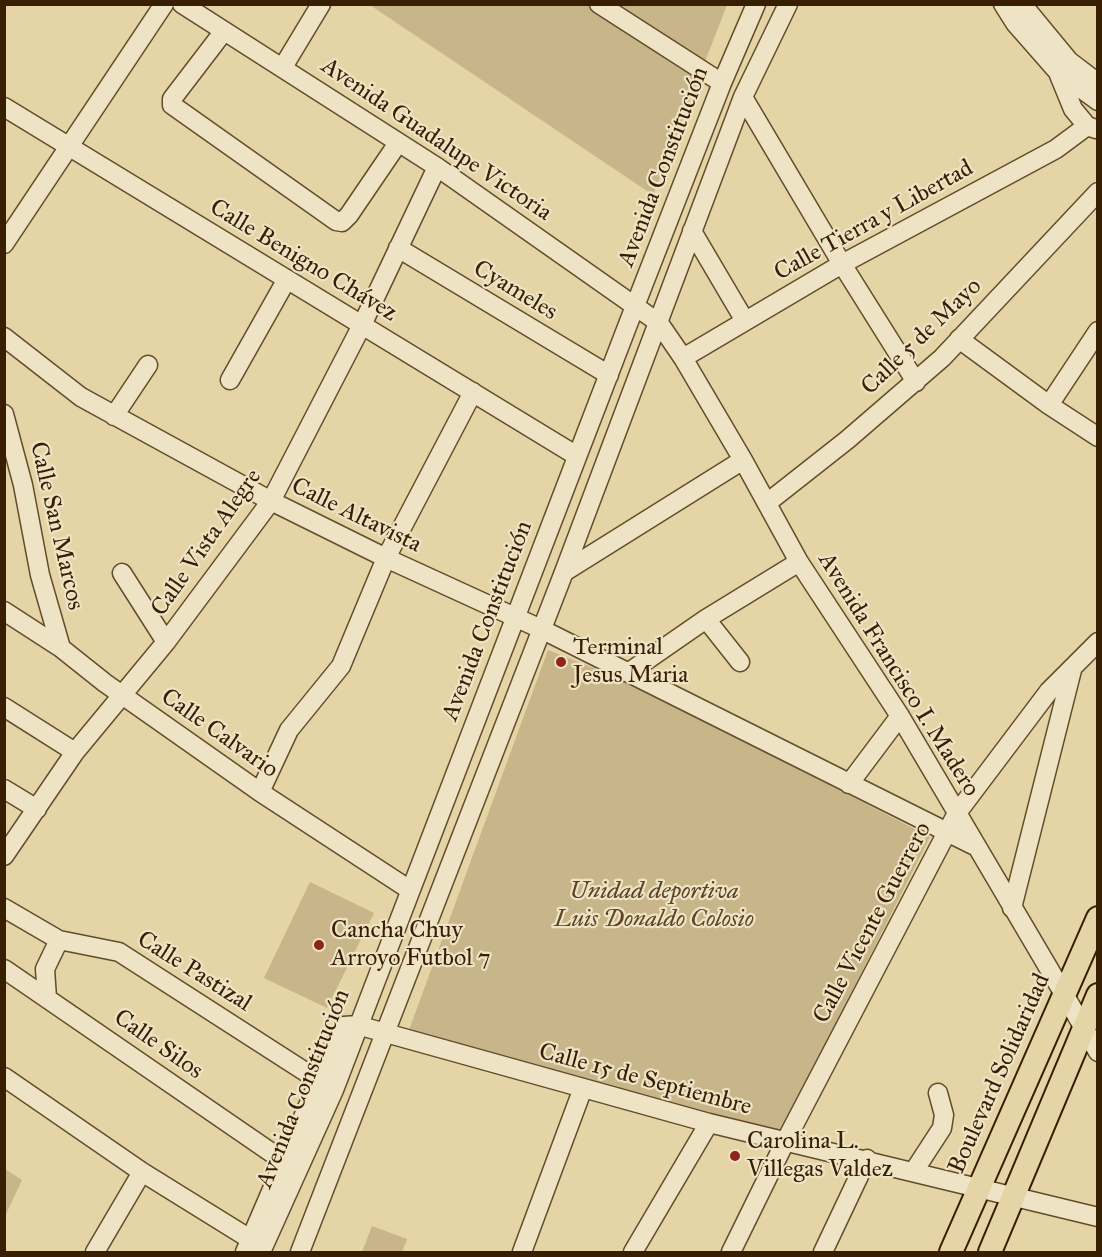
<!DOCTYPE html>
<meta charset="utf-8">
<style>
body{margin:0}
#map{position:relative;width:1102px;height:1257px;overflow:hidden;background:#e5d4a5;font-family:"IM FELL Great Primer",serif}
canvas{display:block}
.frame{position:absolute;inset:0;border:6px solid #381e02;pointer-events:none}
</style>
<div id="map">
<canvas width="1102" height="1257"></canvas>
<div class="frame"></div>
</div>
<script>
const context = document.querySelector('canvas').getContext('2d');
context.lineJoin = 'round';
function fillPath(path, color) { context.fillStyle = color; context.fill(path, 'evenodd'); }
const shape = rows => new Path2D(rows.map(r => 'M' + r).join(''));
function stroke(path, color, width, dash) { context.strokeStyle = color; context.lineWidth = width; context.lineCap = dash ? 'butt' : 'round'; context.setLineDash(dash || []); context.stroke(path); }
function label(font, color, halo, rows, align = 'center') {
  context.font = font + ' "IM FELL Great Primer",serif'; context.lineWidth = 4.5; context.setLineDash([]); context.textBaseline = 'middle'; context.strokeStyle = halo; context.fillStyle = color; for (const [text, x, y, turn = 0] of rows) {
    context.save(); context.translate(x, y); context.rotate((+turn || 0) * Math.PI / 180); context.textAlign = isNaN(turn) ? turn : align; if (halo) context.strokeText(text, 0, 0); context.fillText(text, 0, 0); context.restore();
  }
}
fillPath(shape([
 [370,5,727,5,653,195],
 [548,650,637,685,930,837,780,1134,409,1030],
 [310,882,374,913,327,1008,264,978],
 [5,1169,22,1180,5,1216],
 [372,1226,407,1239,402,1252,362,1252]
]), '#c8b589');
const minor = shape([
 [182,4,437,167,659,323,683,358,743,460,799,562,900,716,1098,1052],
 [599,4,722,83],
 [1003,4,1015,23,1058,72,1098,101],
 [1022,4,1069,61,1098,83],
 [224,31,172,99,172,105,336,221,342,222,349,215,398,143],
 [283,67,321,4],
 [1059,75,1073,109,1087,126,1096,129],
 [743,97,842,264,916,382],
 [4,107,577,456],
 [692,231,745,321],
 [4,244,164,4],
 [398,248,609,375],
 [4,337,81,397,271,501,386,558,541,629,973,845],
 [959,339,1049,405,1098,437],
 [683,358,842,264,1056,149,1087,126],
 [230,380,287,279],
 [1049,405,1098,331],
 [4,414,23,485,40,575,61,648],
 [114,416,148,365],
 [767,503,847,440,942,358,1098,192],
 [564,572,743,460],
 [122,573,166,642],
 [4,611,61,648,105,683,260,792,410,890],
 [706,619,740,662],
 [628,673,706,619,799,562],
 [4,707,75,752],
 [849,784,900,716],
 [4,789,37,809],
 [260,792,289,730,341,666,386,558,473,392],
 [4,856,75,752,166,642,271,501,362,325,437,167],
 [4,908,59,940,119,952,318,1080],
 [1012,908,1072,670],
 [4,969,285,1162],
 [47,998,45,969,59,940],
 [4,1077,142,1172,250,1239],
 [914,1171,942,1128,944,1115,938,1093],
 [95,1252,142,1172],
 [245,1252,338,1036,344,1026,357,1025,709,1123,1098,1217],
 [261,1252,334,1090,635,306,722,83,756,4],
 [300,1252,564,572,743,97,788,4],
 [522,1252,583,1088],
 [633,1252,709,1123],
 [731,1252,785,1142,957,813,1049,691,1098,642],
 [823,1252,867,1159]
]);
const major = shape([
 [951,1252,1098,918],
 [990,1252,1098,995]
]);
stroke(minor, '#634c2b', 21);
stroke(major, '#381e02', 26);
stroke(minor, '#eee3c4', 18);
stroke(major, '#e5d4a5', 22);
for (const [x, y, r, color] of [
 [561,662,6,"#8f2418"],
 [319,945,6,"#8f2418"],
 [735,1156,6,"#8f2418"]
]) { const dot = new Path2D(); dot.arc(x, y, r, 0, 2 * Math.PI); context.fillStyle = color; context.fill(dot); stroke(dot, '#eee3c4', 2); }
label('24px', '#381e02', '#eee3c4', [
 ["Avenida Guadalupe Victoria",436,140,34],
 ["Avenida Constitución",664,167,-69],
 ["Calle Tierra y Libertad",874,221,-29],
 ["Calle Benigno Chávez",303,261,31],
 ["Cyameles",515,291,31],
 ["Calle 5 de Mayo",922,337,-44],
 ["Calle Altavista",356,516,26],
 ["Calle San Marcos",56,526,77],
 ["Calle Vista Alegre",207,543,-55],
 ["Avenida Constitución",488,621,-69],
 ["Avenida Francisco I. Madero",898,675,58],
 ["Calle Calvario",219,734,35],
 ["Calle Vicente Guerrero",873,923,-62],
 ["Calle Pastizal",194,972,32],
 ["Calle Silos",158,1045,35],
 ["Boulevard Solidaridad",1000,1074,-66],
 ["Calle 15 de Septiembre",645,1080,15],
 ["Avenida Constitución",304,1089,-68]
]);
label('24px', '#381e02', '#eee3c4', [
 ["Terminal",573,648],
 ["Jesus Maria",573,676],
 ["Cancha Chuy",331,931],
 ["Arroyo Futbol 7",331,959],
 ["Carolina L.",747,1142],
 ["Villegas Valdez",747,1170]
], 'left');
label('italic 24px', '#5c4424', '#eee3c4', [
 ["Unidad deportiva",654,892],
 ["Luis Donaldo Colosio",654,920]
]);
</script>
